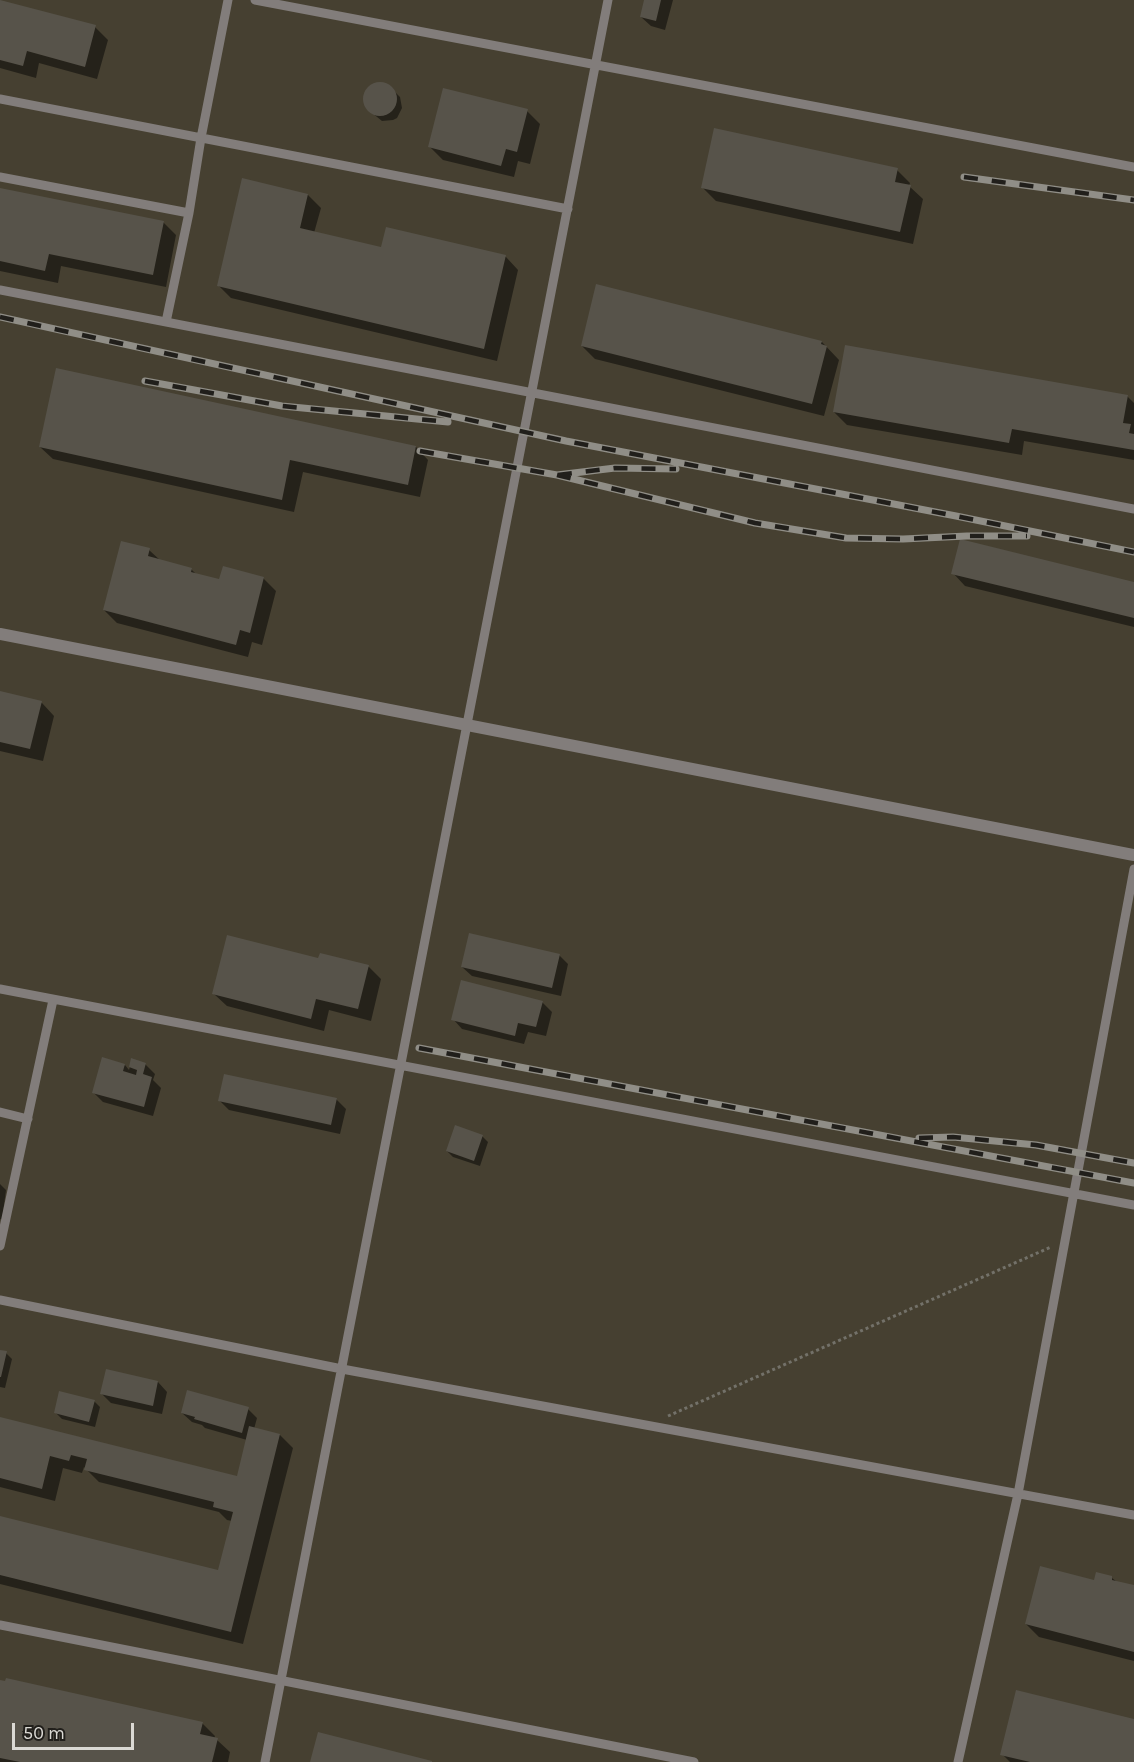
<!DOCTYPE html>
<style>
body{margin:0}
#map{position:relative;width:1134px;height:1762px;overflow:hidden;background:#3b382f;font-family:Karla,sans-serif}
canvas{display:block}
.scale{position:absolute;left:12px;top:1723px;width:122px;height:27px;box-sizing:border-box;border:3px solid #dbd9d4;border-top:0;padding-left:8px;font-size:18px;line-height:21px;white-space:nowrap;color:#dbd9d4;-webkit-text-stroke:4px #211f1b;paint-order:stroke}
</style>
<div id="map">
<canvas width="1134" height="1762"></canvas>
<div class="scale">50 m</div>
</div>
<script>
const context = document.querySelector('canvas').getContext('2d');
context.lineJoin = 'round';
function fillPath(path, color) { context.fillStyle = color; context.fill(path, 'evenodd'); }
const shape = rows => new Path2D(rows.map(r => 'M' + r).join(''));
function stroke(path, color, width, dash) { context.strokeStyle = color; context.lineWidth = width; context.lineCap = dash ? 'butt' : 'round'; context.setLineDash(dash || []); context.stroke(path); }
fillPath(shape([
 [0,0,1134,0,1134,1762,0,1762]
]), '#464031');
fillPath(shape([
 [645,0,673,0,665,30,651,26,641,17],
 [0,2,95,27,108,40,97,79,39,63,36,78,0,68],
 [379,84,389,86,400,97,402,108,397,118,393,120,382,121,366,108,364,98,369,88],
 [527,111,540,124,530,164,518,161,514,177,443,160,430,147],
 [897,170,910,183,909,186,923,199,913,244,716,201,703,188],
 [244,180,308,195,321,208,314,233,382,249,506,257,518,270,497,361,231,298,218,285],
 [0,189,163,222,176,235,166,287,61,266,58,283,0,271],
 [822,342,839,360,824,416,595,359,582,346],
 [1127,396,1134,403,1134,460,1024,441,1022,455,847,425,834,412],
 [40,447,416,447,428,460,420,497,303,472,294,512,53,459],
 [149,550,161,561,191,569,197,575,220,581,263,578,276,591,262,645,252,642,248,657,117,623,104,610],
 [953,573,1134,583,1134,627,965,586],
 [0,693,42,703,54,716,43,761,0,751],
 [559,955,568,964,561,996,472,976,462,967],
 [319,960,369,967,381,979,371,1021,329,1010,324,1031,227,1006,214,994],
 [542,1002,552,1012,546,1036,528,1032,524,1044,462,1029,453,1019],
 [132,1060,145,1064,155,1074,153,1080,161,1088,153,1116,103,1102,93,1092,125,1065,129,1070],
 [336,1099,346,1109,340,1134,229,1110,219,1100],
 [482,1136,488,1142,480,1166,453,1157,447,1151],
 [0,1184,6,1190,2,1220,0,1219],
 [0,1351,6,1353,12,1359,5,1388,0,1387],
 [158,1382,167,1392,162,1414,111,1403,102,1394],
 [94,1401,100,1407,95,1427,62,1419,56,1413],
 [248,1409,257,1418,254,1429,280,1435,293,1448,243,1644,0,1584,0,1517,219,1572,232,1521,227,1520,219,1512,99,1482,84,1467,82,1473,63,1468,55,1501,0,1487,0,1418,238,1477,247,1440,205,1428,202,1425,192,1422,182,1413],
 [1112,1578,1117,1582,1134,1587,1134,1661,1039,1637,1026,1624,1096,1582],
 [0,1681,202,1723,215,1736,214,1739,217,1740,230,1752,228,1762,0,1762],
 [1134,1721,1134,1762,1010,1762,1002,1754]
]), '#0007');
fillPath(shape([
 [0,0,96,25,85,67,27,51,23,66,0,60],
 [644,0,661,0,656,21,640,17],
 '363 99a17 17 0 1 1 34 0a17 17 0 1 1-34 0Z',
 [443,88,528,109,517,152,506,149,501,166,428,147],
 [714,128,898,168,895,182,911,185,900,232,701,188],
 [242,178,308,194,300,228,381,247,386,227,506,255,484,349,217,286],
 [0,188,164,221,153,275,49,254,45,271,0,261],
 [596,284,822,341,821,344,827,346,812,404,581,346],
 [845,345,1128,395,1123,423,1131,424,1129,433,1134,434,1134,450,1012,429,1009,443,833,412],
 [56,368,416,446,408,485,290,460,282,500,39,447],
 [960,539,1134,582,1134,618,951,574],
 [121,541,150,548,148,556,192,568,191,572,219,579,223,566,264,577,250,633,240,630,236,645,103,610],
 [0,691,42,701,30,749,0,742],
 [469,933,560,954,552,988,461,967],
 [227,935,318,958,320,953,369,965,358,1009,316,999,311,1019,212,994],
 [461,980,543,1001,536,1027,518,1023,515,1036,451,1020],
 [102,1057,125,1064,123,1071,136,1075,137,1070,129,1067,131,1058,146,1063,143,1074,152,1077,144,1107,92,1093],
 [224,1074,337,1098,331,1125,218,1101],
 [455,1125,483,1135,474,1161,446,1151],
 [0,1350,7,1351,1,1377,0,1377],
 [106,1369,158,1381,153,1406,100,1394],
 [187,1390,249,1407,242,1433,194,1419,195,1417,181,1413],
 [59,1391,95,1400,89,1422,54,1413],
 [0,1417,237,1476,249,1426,280,1434,231,1632,0,1575,0,1516,218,1570,233,1512,213,1507,214,1502,84,1470,87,1459,71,1455,69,1461,50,1456,42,1489,0,1478],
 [1040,1566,1094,1580,1096,1572,1112,1576,1112,1580,1134,1585,1134,1652,1025,1624],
 [6,1678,203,1722,200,1734,218,1738,212,1762,20,1762,0,1758,0,1680,5,1681],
 [1016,1690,1134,1719,1134,1762,1030,1762,1000,1755],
 [318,1732,432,1761,432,1762,310,1762]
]), '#57534a');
stroke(shape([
 [668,1416,1051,1247]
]), '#737169', 3, [3, 3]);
stroke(shape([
 [255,0,1134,167],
 [0,99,568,209],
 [0,177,189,213,201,138,228,0],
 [0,290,1134,509],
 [166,322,189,213],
 [0,989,1134,1205],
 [0,1112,28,1119],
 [0,1246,53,1000],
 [0,1300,342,1369,1134,1515],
 [0,1625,694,1762],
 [265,1762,608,0],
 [958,1762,1018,1494,1134,869]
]), '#827d7b', 9);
stroke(shape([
 [0,634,1134,855]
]), '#827d7b', 12);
const rail = shape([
 [964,177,1134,200],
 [0,317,566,441,956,516,1134,552],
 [145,381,282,406,448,422],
 [420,451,557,475,615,468,676,469],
 [557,475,755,523,846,538,903,539,967,536,1027,536],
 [419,1048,1134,1183],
 [919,1138,953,1137,1036,1145,1134,1163]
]);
stroke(rail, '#908e87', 7);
stroke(rail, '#211f1b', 4.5, [14]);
</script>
